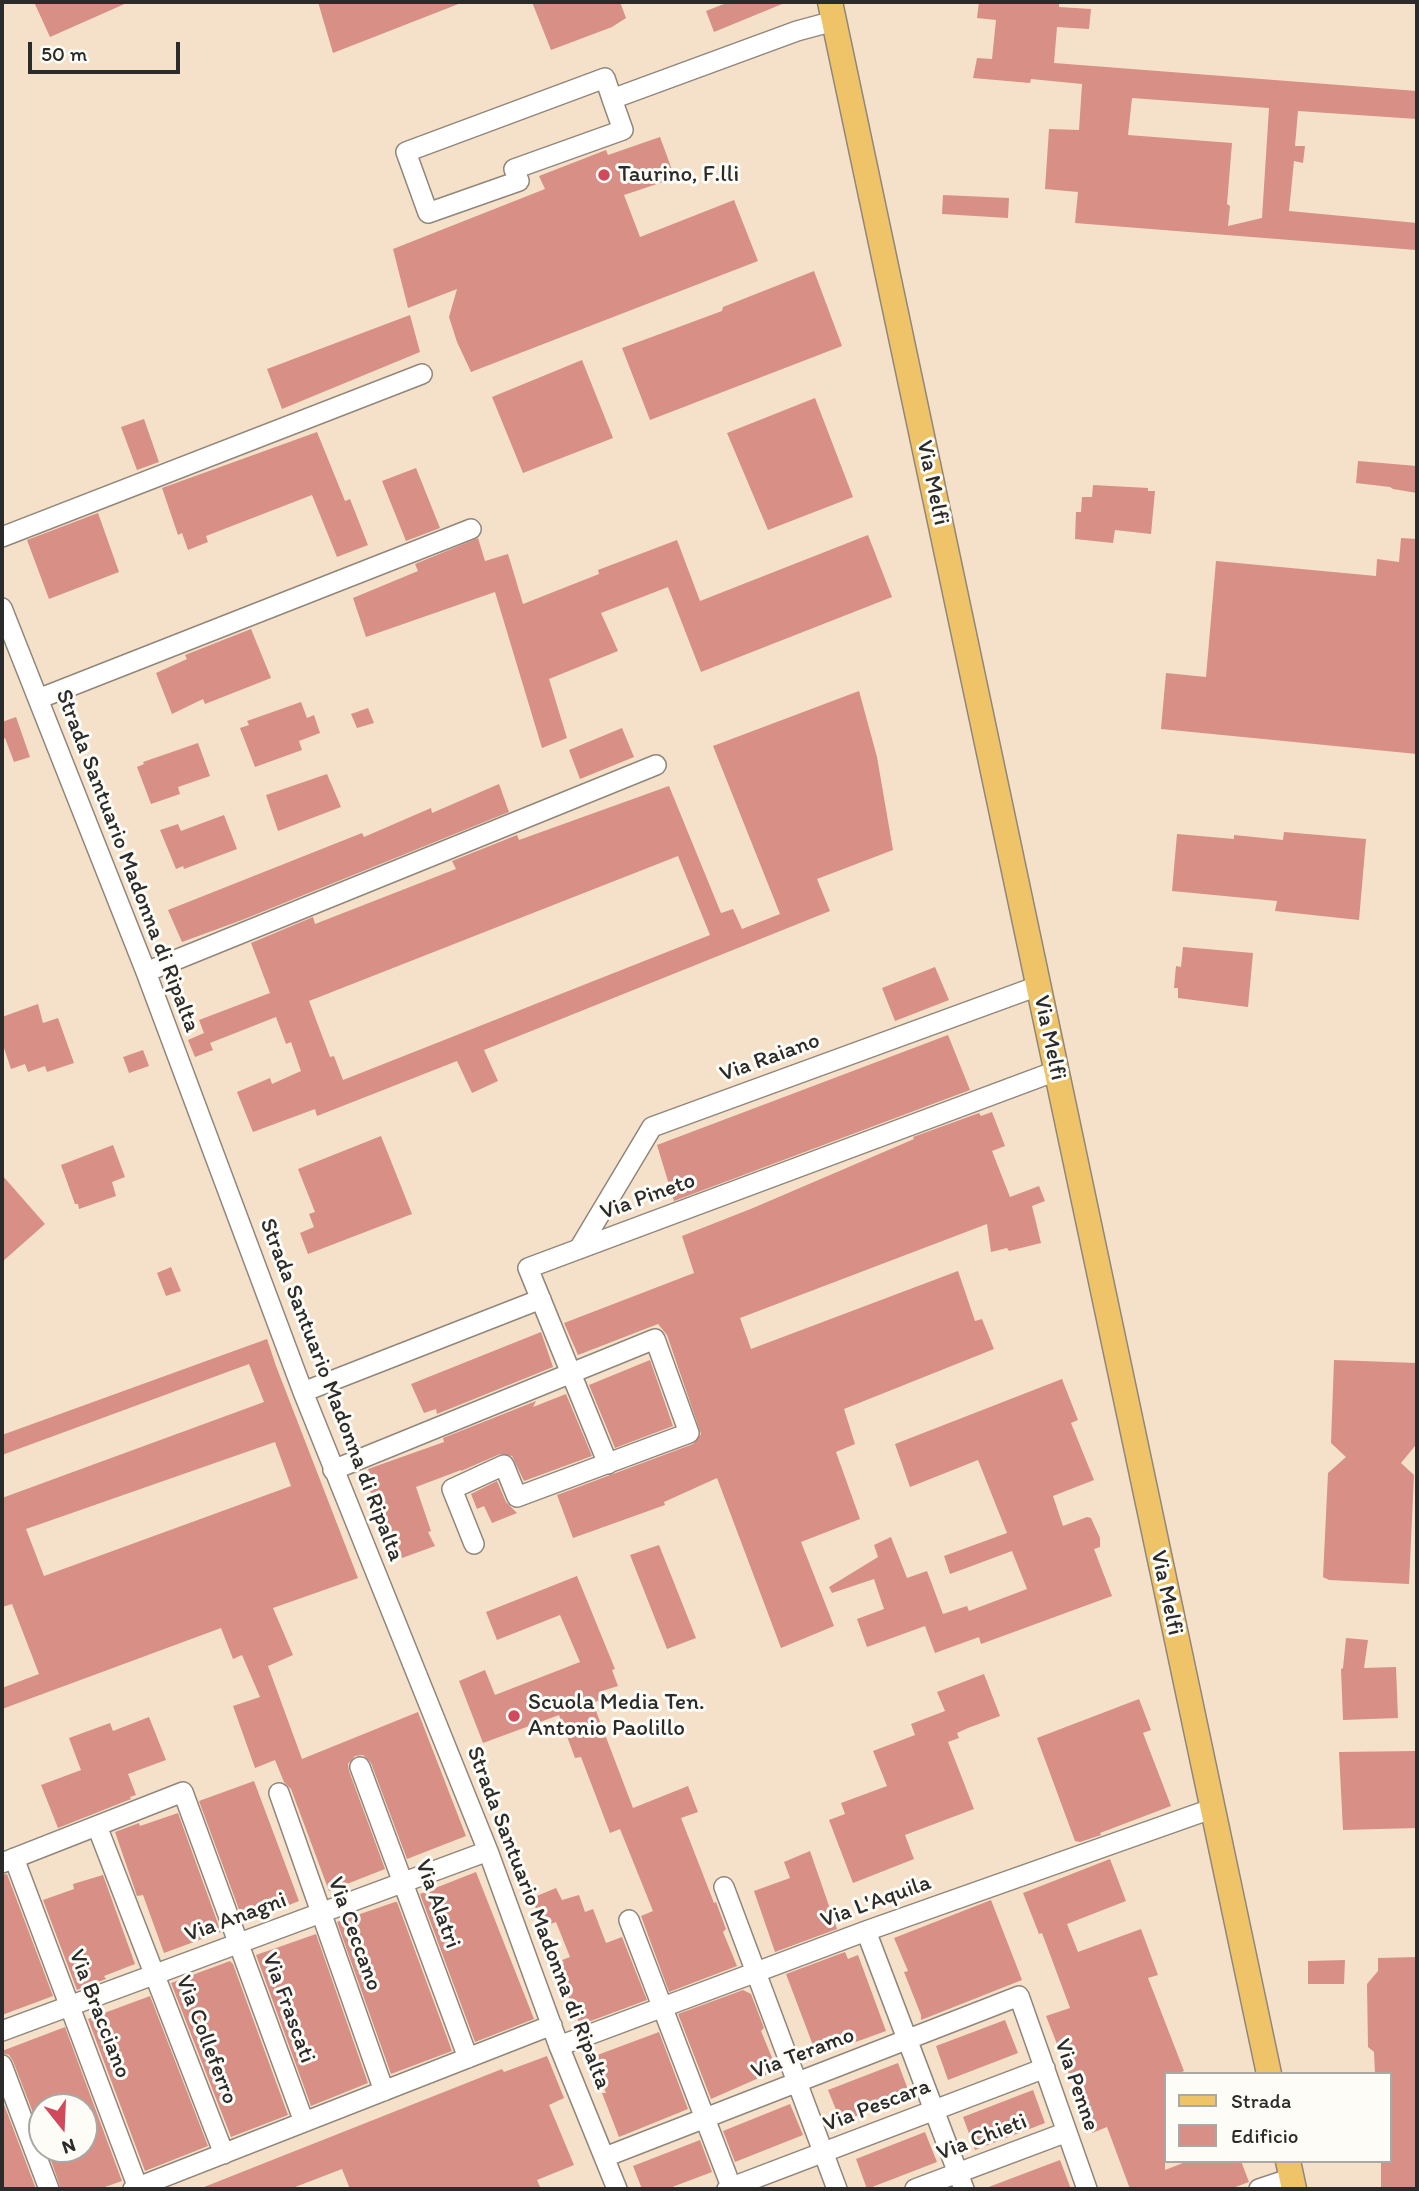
<!DOCTYPE html>
<style>
body{margin:0}
#map{position:relative;width:1419px;height:2191px;overflow:hidden;background:#f5e1c9;font-family:Itim,sans-serif}
canvas{display:block}
.frame{position:absolute;inset:0;border:4px solid #2b2b2b;pointer-events:none}
.legend{position:absolute;left:1164px;top:2072px;width:228px;height:91px;box-sizing:border-box;background:#fdfcf7;border:2px solid #a9a8a5;margin:0;padding:9px 12px;list-style:none;font-size:21px;color:#2b2b2b}
.legend li{display:flex;align-items:center;gap:14px;height:35px}
.legend b{width:35px;border:2px solid #a9a8a5}
.north{position:absolute;left:28px;top:2093px;width:70px;height:70px;box-sizing:border-box;background:#fdfcf7;border:2px solid #a9a8a5;border-radius:50%;rotate:162deg;font-size:19px;font-weight:700;line-height:28px;text-align:center;color:#2b2b2b}
.north::after{content:'';display:block;margin:auto;width:24px;height:32px;background:#d1495b;clip-path:polygon(50% 0,100% 100%,50% 72%,0 100%)}
.scale{position:absolute;left:28px;top:42px;width:152px;height:32px;box-sizing:border-box;border:4px solid #2b2b2b;border-top:0;padding-left:9px;font-size:21px;line-height:24px;white-space:nowrap;color:#2b2b2b;-webkit-text-stroke:5px #fdfcf7;paint-order:stroke}
</style>
<div id="map">
<canvas width="1419" height="2191"></canvas>
<div class="frame"></div>
<ul class="legend">
<li><b style="height:9px;background:#efc469"></b>Strada</li>
<li><b style="height:19px;background:#d78f86"></b>Edificio</li>
</ul>
<div class="north">N</div>
<div class="scale">50 m</div>
</div>
<script>
const context = document.querySelector('canvas').getContext('2d');
context.lineJoin = 'round';
function fillPath(path, color) { context.fillStyle = color; context.fill(path, 'evenodd'); }
const shape = rows => new Path2D(rows.map(r => 'M' + r).join(''));
function stroke(path, color, width, dash) { context.strokeStyle = color; context.lineWidth = width; context.lineCap = dash ? 'butt' : 'round'; context.setLineDash(dash || []); context.stroke(path); }
function label(font, color, halo, rows, align = 'center') {
  context.font = font + ' Itim,sans-serif'; context.lineWidth = 6; context.setLineDash([]); context.textBaseline = 'middle'; context.strokeStyle = halo; context.fillStyle = color; for (const [text, x, y, turn = 0] of rows) {
    context.save(); context.translate(x, y); context.rotate((+turn || 0) * Math.PI / 180); context.textAlign = isNaN(turn) ? turn : align; if (halo) context.strokeText(text, 0, 0); context.fillText(text, 0, 0); context.restore();
  }
}
fillPath(shape([
 [34,2,129,2,50,37],
 [318,2,461,2,461,3,333,53],
 [532,2,620,2,626,18,612,27,551,50],
 [729,2,787,2,714,32,706,11],
 [979,2,1059,2,1059,7,1091,9,1089,29,1057,27,1054,63,1417,91,1417,119,1298,111,1295,146,1305,146,1303,163,1294,161,1289,211,1417,223,1416,250,1075,223,1078,192,1045,189,1049,129,1079,130,1082,84,1031,79,1030,83,973,78,977,58,992,59,996,20,977,18],
 [1132,98,1269,108,1262,218,1228,226,1230,206,1227,204,1232,143,1128,135],
 [660,137,675,178,624,195,640,237,734,200,758,261,471,372,457,342,449,317,457,289,408,308,393,249,545,189,539,176,606,150,608,155],
 [943,195,1009,198,1008,218,942,214],
 [814,271,842,346,650,420,622,348,722,311,723,307],
 [410,315,420,352,282,409,267,369],
 [582,360,613,438,523,473,492,397],
 [815,398,853,497,768,530,727,433],
 [144,419,159,462,137,470,121,427],
 [317,432,345,501,350,499,368,545,337,557,312,495,206,536,208,542,188,550,182,533,178,535,162,488],
 [1358,461,1417,466,1417,493,1393,489,1390,487,1356,483],
 [416,468,440,528,406,541,382,481],
 [1093,485,1148,488,1148,491,1155,491,1151,534,1115,530,1113,543,1075,539,1076,512,1081,512,1082,497,1092,497],
 [98,513,119,572,49,599,27,540],
 [868,535,892,597,701,672,668,587,601,613,618,651,549,679,567,738,542,748,495,592,366,637,353,598,418,571,415,564,478,538,485,561,508,554,523,604,599,574,598,570,677,540,700,601],
 [1401,538,1417,539,1417,754,1161,729,1166,673,1206,677,1216,561,1376,576,1377,559,1399,562],
 [251,629,271,678,205,704,203,699,172,714,156,673,187,659,185,655],
 [859,691,877,757,893,850,817,879,830,911,484,1050,498,1081,472,1093,457,1061,317,1116,315,1109,253,1132,237,1092,270,1078,272,1084,301,1071,291,1042,286,1044,276,1017,210,1043,213,1050,195,1057,188,1040,204,1033,199,1020,270,993,251,943,313,917,315,924,456,869,452,861,517,835,519,840,669,786,721,913,733,909,742,929,780,914,713,746],
 [678,856,710,935,343,1080,334,1056,330,1057,309,1001],
 [301,702,307,718,314,715,320,733,299,741,302,750,255,767,240,728,249,725,247,721],
 [368,708,374,723,357,728,351,714],
 [16,717,30,757,14,762,5,738,2,739,2,722],
 [622,728,634,757,580,779,569,750],
 [198,743,210,776,178,787,180,794,151,804,137,767,144,764,143,762],
 [327,774,341,807,278,831,266,795],
 [499,784,509,812,242,920,182,942,168,910,362,833,364,837,431,808,432,813],
 [224,815,237,849,184,869,183,866,176,869,160,830,178,824,181,831],
 [1284,832,1366,839,1359,920,1275,911,1277,901,1172,891,1177,834,1234,839,1234,835,1283,840],
 [1183,947,1253,953,1248,1007,1178,998,1178,988,1174,988,1176,966,1181,967],
 [935,967,949,1000,895,1021,882,988],
 [38,1004,43,1023,58,1018,74,1063,47,1072,45,1066,28,1072,25,1064,11,1069,2,1042,2,1017],
 [948,1035,970,1090,674,1201,657,1145],
 [143,1050,149,1066,129,1073,123,1057],
 [992,1112,1005,1146,992,1151,1010,1197,1039,1186,1045,1201,1032,1206,1041,1243,1009,1251,1007,1248,991,1252,987,1224,740,1318,751,1349,958,1271,975,1321,982,1319,994,1349,844,1409,855,1444,836,1452,860,1519,801,1542,834,1626,781,1648,717,1478,664,1502,665,1505,573,1538,557,1495,693,1444,701,1434,667,1335,658,1324,578,1355,564,1323,694,1273,682,1236,753,1208,914,1139,913,1137,979,1113,981,1116],
 [381,1136,412,1214,308,1254,300,1233,314,1227,309,1214,315,1212,298,1169],
 [113,1145,125,1177,112,1182,116,1196,79,1209,78,1204,75,1204,61,1165],
 [2,1175,45,1224,2,1262],
 [171,1267,181,1291,166,1296,157,1273],
 [541,1332,553,1367,437,1414,436,1409,424,1413,411,1384],
 [267,1339,276,1366,358,1578,273,1608,293,1655,268,1666,302,1759,418,1712,466,1836,407,1859,371,1763,363,1755,355,1756,348,1764,349,1771,385,1869,329,1891,291,1789,284,1782,275,1760,255,1768,233,1706,260,1697,242,1655,233,1659,221,1628,2,1709,2,1688,39,1674,12,1604,2,1607,2,1498,264,1402,249,1364,2,1455,2,1435],
 [275,1442,291,1486,44,1576,26,1529],
 [650,1360,673,1426,615,1448,589,1385],
 [1334,1360,1417,1363,1415,1446,1401,1463,1414,1475,1409,1584,1329,1580,1323,1577,1328,1473,1346,1457,1331,1443],
 [1062,1379,1078,1420,1071,1423,1094,1480,1053,1496,1063,1526,1087,1517,1091,1518,1100,1538,1100,1547,1094,1549,1112,1596,981,1644,979,1637,935,1653,925,1626,867,1647,857,1619,884,1609,874,1579,832,1593,829,1587,878,1557,874,1545,891,1537,907,1578,927,1571,943,1614,967,1606,969,1611,1027,1589,1012,1551,950,1574,944,1556,1007,1533,978,1460,910,1487,895,1444],
 [566,1394,592,1456,524,1481,512,1456,500,1454,461,1471,461,1470,416,1487,431,1531,428,1532,435,1546,402,1558,398,1548,393,1550,369,1488,375,1485,368,1469,444,1442,443,1438,536,1401,533,1407],
 [497,1481,506,1502,517,1513,492,1523,484,1506,477,1509,471,1494],
 [659,1545,696,1638,667,1649,630,1555],
 [577,1576,615,1669,612,1670,618,1686,602,1691,605,1698,593,1703,633,1808,688,1786,698,1812,681,1818,714,1903,716,1902,726,1929,723,1932,737,1966,669,1992,641,1916,653,1911,620,1829,610,1833,581,1757,575,1758,559,1715,483,1743,459,1681,485,1670,495,1695,580,1662,560,1615,497,1640,486,1612],
 [1346,1638,1368,1640,1364,1668,1396,1667,1398,1718,1343,1720,1341,1669,1343,1668],
 [984,1674,1000,1716,968,1728,957,1733,959,1738,948,1742,974,1809,905,1835,914,1859,853,1883,829,1820,845,1814,841,1803,887,1786,873,1751,915,1735,911,1724,945,1711,937,1692],
 [1139,1699,1151,1730,1143,1733,1171,1806,1100,1833,1101,1835,1080,1842,1075,1841,1037,1738],
 [149,1717,166,1760,128,1774,136,1795,130,1797,131,1799,58,1828,41,1785,81,1770,69,1738,110,1723,113,1731],
 [1417,1751,1417,1828,1343,1830,1339,1752],
 [254,1781,299,1901,244,1923,199,1801],
 [178,1813,221,1932,164,1953,143,1895,137,1896,115,1832,139,1823,140,1826],
 [810,1851,837,1929,775,1952,754,1891,790,1878,784,1862],
 [1110,1859,1126,1901,1067,1924,1078,1952,1141,1929,1158,1975,1148,1978,1184,2071,1177,2074,1165,2074,1165,2170,1188,2161,1241,2161,1249,2182,1230,2189,1130,2189,1107,2127,1092,2133,1046,2016,1070,2008,1042,1933,1039,1934,1023,1893],
 [476,1872,534,2019,475,2042,420,1894],
 [7,1874,53,1996,2,2015,2,1875],
 [103,1875,135,1964,104,1976,106,1979,77,1990,43,1900,74,1889,73,1884],
 [556,1888,562,1900,579,1895,585,1912,593,1909,606,1943,622,1937,647,2000,580,2025,556,1965,564,1963,562,1960,570,1957,556,1922,542,1927,532,1898],
 [991,1900,1022,1980,921,2020,921,2015,904,1972,908,1971,894,1938],
 [395,1902,397,1902,452,2051,391,2074,337,1922],
 [316,1934,368,2083,311,2106,256,1955],
 [845,1952,848,1959,858,1955,886,2031,817,2056,786,1974],
 [1417,1957,1417,2189,1381,2189,1381,2161,1389,2161,1389,2074,1375,2074,1374,2052,1368,2047,1367,1984,1378,1971,1378,1958],
 [1345,1960,1344,1984,1308,1984,1308,1961],
 [230,1961,233,1964,288,2115,231,2137,171,1983],
 [743,1990,751,1994,764,2028,761,2031,777,2070,711,2099,678,2014],
 [150,1996,208,2146,145,2171,88,2019],
 [1005,2020,1018,2053,948,2080,936,2046],
 [65,2027,122,2181,99,2189,61,2189,47,2149,84,2149,84,2107,42,2107,42,2136,13,2061,9,2055,2,2053,2,2051],
 [659,2032,688,2109,619,2137,602,2093,606,2093,592,2057],
 [547,2056,564,2098,549,2105,574,2165,537,2180,541,2189,350,2189,342,2169,290,2189,199,2189,502,2069,504,2072],
 [898,2063,910,2095,841,2122,828,2090],
 [1033,2090,1045,2123,975,2150,963,2117],
 [2,2099,36,2189,2,2189],
 [790,2104,803,2135,735,2162,723,2131],
 [925,2132,937,2162,867,2189,856,2159],
 [700,2140,712,2172,667,2189,642,2189,633,2166],
 [1060,2160,1071,2189,986,2189,986,2188]
]), '#d78f86');
const minor = shape([
 [612,99,623,130,514,169,519,181,428,213,406,152,605,78,612,99,797,31,834,21],
 [2,537,422,374],
 [2,608,146,972,303,1392,488,1851,559,2046,617,2189],
 [38,699,471,529],
 [146,972,656,765],
 [579,1249,652,1127,1038,986],
 [303,1392,541,1299],
 [608,1464,528,1268,1056,1071],
 [333,1470,655,1339,689,1433,517,1497,504,1465,452,1489,474,1544],
 [360,1767,468,2058],
 [279,1793,384,2091],
 [97,1826,224,2154],
 [14,1858,138,2188],
 [2,1863,183,1792,304,2122],
 [724,1887,837,2189],
 [629,1920,732,2189],
 [866,1931,964,2189],
 [2,2031,488,1851],
 [559,2046,866,1931,1211,1809],
 [2,2065,49,2189],
 [605,2157,1019,1996,1087,2189],
 [133,2189,552,2025],
 [727,2189,1045,2068],
 [915,2189,1067,2132],
 [1259,2189,1292,2178]
]);
const major = shape([
 [830,2,1269,2074],
 [1288,2161,1294,2189]
]);
stroke(minor, '#90867a', 22);
stroke(major, '#90867a', 27);
stroke(minor, '#fff', 19);
stroke(major, '#efc469', 24);
for (const [x, y, r, color] of [
 [604,175,7,"#d1495b"],
 [514,1716,7,"#d1495b"]
]) { const dot = new Path2D(); dot.arc(x, y, r, 0, 2 * Math.PI); context.fillStyle = color; context.fill(dot); stroke(dot, '#fdfcf7', 2.5); }
label('23px', '#2b2b2b', '#fdfcf7', [
 ["Taurino, F.lli",618,175],
 ["Scuola Media Ten.",528,1703],
 ["Antonio Paolillo",528,1729]
], 'left');
label('23px', '#2b2b2b', '#fdfcf7', [
 ["Via Melfi",932,483,78],
 ["Strada Santuario Madonna di Ripalta",127,861,69],
 ["Via Melfi",1049,1038,78],
 ["Via Raiano",770,1058,-20],
 ["Via Pineto",648,1197,-20],
 ["Strada Santuario Madonna di Ripalta",331,1390,69],
 ["Via Melfi",1166,1593,78],
 ["Via L'Aquila",876,1902,-20],
 ["Via Alatri",437,1904,70],
 ["Via Anagni",236,1918,-20],
 ["Strada Santuario Madonna di Ripalta",538,1918,69],
 ["Via Ceccano",354,1934,70],
 ["Via Frascati",288,2008,70],
 ["Via Bracciano",99,2014,69],
 ["Via Colleferro",206,2040,69],
 ["Via Teramo",803,2054,-21],
 ["Via Penne",1076,2085,71],
 ["Via Pescara",877,2106,-21],
 ["Via Chieti",982,2138,-21]
]);
</script>
